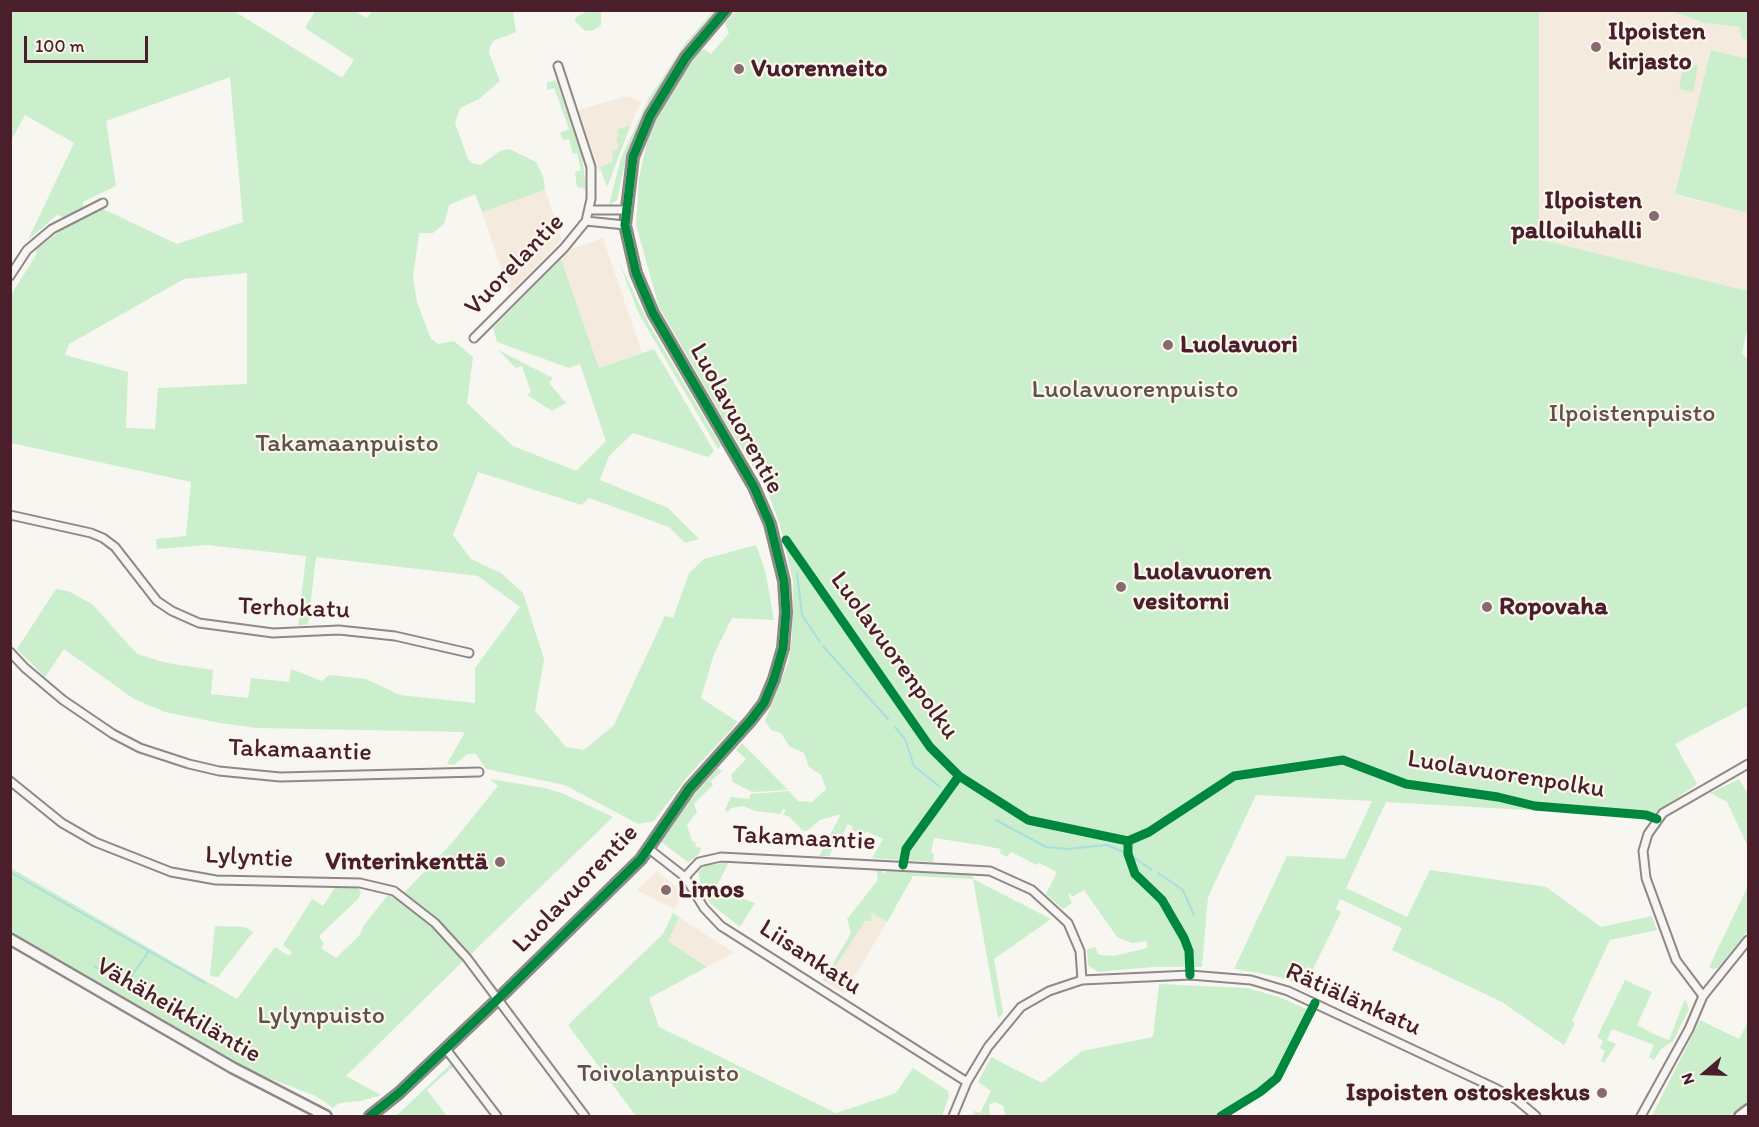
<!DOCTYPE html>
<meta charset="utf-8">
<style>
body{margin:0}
#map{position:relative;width:1759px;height:1127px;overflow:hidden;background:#f8f6f0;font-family:Itim,sans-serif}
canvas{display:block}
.frame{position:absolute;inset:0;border:12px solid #4a1f2b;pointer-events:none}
.north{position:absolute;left:1675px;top:1043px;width:60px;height:60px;-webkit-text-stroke:4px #fbf7ec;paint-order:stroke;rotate:251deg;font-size:16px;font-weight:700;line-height:24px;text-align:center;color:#4a1f2b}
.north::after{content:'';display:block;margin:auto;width:21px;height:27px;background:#4a1f2b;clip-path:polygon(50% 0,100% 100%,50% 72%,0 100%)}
.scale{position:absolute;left:24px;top:36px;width:124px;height:27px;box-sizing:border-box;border:3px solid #4a1f2b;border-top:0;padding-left:8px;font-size:18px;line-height:21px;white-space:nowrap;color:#4a1f2b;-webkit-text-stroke:4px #fbf7ec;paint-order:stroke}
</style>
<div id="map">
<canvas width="1759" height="1127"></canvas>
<div class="frame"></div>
<div class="north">N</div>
<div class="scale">100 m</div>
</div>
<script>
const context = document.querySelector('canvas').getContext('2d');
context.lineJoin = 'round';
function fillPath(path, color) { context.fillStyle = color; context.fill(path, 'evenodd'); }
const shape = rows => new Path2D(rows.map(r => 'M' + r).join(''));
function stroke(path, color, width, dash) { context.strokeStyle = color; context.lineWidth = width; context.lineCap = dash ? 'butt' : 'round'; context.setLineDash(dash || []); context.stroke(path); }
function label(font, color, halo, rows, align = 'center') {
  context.font = font + ' Itim,sans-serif'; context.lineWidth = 4.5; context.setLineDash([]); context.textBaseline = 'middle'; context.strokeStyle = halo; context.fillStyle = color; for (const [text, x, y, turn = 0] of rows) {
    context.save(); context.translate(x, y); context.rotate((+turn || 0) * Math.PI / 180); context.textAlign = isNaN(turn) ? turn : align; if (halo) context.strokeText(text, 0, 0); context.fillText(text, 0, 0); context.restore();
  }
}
fillPath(shape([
 [1539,11,1683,11,1748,27,1748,59,1712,50,1675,195,1748,213,1748,291,1539,239],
 [628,96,641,102,613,166,599,171,579,112,581,109],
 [545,190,562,240,510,293,482,212],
 [603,238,642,353,599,368,561,259,571,249],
 [657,871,683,892,675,909,637,890],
 [865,909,887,922,844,994,823,981],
 [679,917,734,953,707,967,668,941]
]), '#f5eade');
fillPath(shape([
 [590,10,601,11,601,25,594,30,585,31,575,21,576,17],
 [714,10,719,11,675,63,652,101,627,153,617,200,609,205,621,158,648,100,684,45],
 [11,11,234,11,342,78,354,60,305,28,315,11,354,11,367,18,372,11,516,11,513,13,516,32,493,41,490,47,489,53,500,81,479,99,460,108,455,123,468,159,472,163,481,165,500,151,509,149,536,162,543,176,545,190,482,212,475,194,449,205,444,224,433,233,419,233,413,278,417,302,431,339,438,344,454,341,473,357,467,403,513,446,576,471,606,441,580,364,569,368,497,342,493,328,561,259,599,368,654,349,714,451,708,457,633,433,609,456,600,480,668,508,699,539,685,543,669,527,589,498,582,505,478,472,453,535,471,559,501,573,523,593,544,659,535,711,566,747,584,750,614,725,665,616,673,618,689,573,704,559,756,545,765,570,774,620,732,618,714,654,701,698,738,722,688,776,654,821,638,824,565,785,486,769,476,754,467,754,454,765,447,764,465,732,257,728,220,723,165,712,134,699,64,649,45,677,17,649,56,589,68,591,92,604,137,654,167,663,213,670,211,694,248,698,251,678,289,682,291,669,322,681,329,675,366,679,400,695,475,703,475,668,520,607,478,576,316,557,308,624,298,626,306,556,207,545,157,549,156,539,186,536,191,482,11,443,11,295,36,255,36,249,75,220,103,209,177,244,243,222,230,77,106,121,116,186,83,202,84,209,66,218,57,215,28,240,74,143,25,115,11,141],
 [247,273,247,384,158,388,155,429,126,428,128,372,65,355,69,344,184,279],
 [736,11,1539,11,1539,239,1748,291,1748,326,1742,353,1748,360,1748,706,1675,744,1697,784,1650,817,1386,802,1346,888,1407,917,1430,870,1546,887,1601,927,1652,916,1657,930,1610,940,1572,1021,1575,1023,1564,1045,1502,1002,1392,950,1402,928,1340,899,1336,909,1341,912,1313,969,1308,967,1300,984,1275,976,1234,969,1287,856,1345,859,1372,801,1256,795,1208,897,1202,967,1153,967,1098,972,1088,965,1087,950,1095,947,1099,955,1114,956,1147,948,1147,941,1132,943,1117,937,1084,890,1072,897,1070,893,1068,895,1072,903,1063,909,1046,894,1057,872,1039,863,1037,865,1011,852,1007,857,1000,853,1001,849,980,845,934,838,931,852,934,854,933,862,872,858,883,839,866,831,859,844,860,834,852,830,853,827,848,824,842,835,837,833,830,856,819,856,841,814,820,820,807,831,803,831,789,816,783,815,786,810,783,809,781,814,755,811,743,806,731,808,728,812,725,810,731,797,749,799,751,794,789,791,798,801,812,802,826,789,821,775,809,767,804,753,789,746,781,733,771,730,765,721,788,663,792,637,793,582,780,525,763,479,761,479,723,418,659,307,636,225,639,178,650,130,690,62,699,51,704,49,711,54,729,33,725,23],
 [1671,11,1748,11,1748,40,1742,38,1740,27,1705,23],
 [1711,50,1748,59,1748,213,1675,194],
 [1684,63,1698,66,1693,92,1679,89],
 [556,80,582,155,586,189,577,187,575,172,581,170,577,153,573,154,569,139,563,140,560,133,569,129,554,88,547,90,547,83],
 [628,126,630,127,607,187,600,167,613,162,612,151,619,148,616,138,619,136,617,130],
 [618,260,649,324,721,446,718,449,639,314],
 [498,350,553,378,549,383,566,403,552,411,527,395,531,392,522,366,516,368],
 [742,743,788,790,752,792,733,782,731,775,746,759,736,750],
 [718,768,722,771,711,781,713,785,694,804,697,812,687,825,692,841,695,842,696,847,701,848,699,854,688,862,661,842,683,807],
 [490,779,545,788,564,794,613,817,470,955,427,911,403,894,451,844,498,786],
 [1739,779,1748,794,1748,847,1727,802,1710,793],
 [729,862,715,889,755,903,740,927,711,904,702,888,698,872,704,866],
 [865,867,882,868,883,874,890,868,972,873,973,879,1051,919,994,959,1003,1012,1001,1016,998,1018,973,879,913,876,887,922,872,913,871,921,865,921,825,982,823,981,851,933,847,919,878,880,877,872],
 [11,868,237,999,275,947,289,956,292,952,283,945,307,907,312,899,323,906,336,886,356,887,361,892,358,899,319,936,324,944,321,948,336,958,359,936,364,925,388,895,410,906,431,924,463,961,346,1076,381,1095,361,1101,339,1103,333,1108,316,1096,255,1073,11,933],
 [1748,886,1748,931,1718,968,1712,969,1709,967],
 [673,913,679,917,668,941,707,967,649,998,659,1027,836,1113,896,1093,913,1068,948,1091,949,1096,942,1116,636,1116,568,1025,663,934],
 [215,926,245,927,253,932,218,977,210,976],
 [1625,980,1652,992,1637,1025,1658,1036,1669,1040,1684,1001,1686,1000,1689,1009,1673,1041,1660,1050,1654,1060,1649,1057,1654,1045,1612,1029,1607,1040,1616,1044,1604,1063,1601,1061,1605,1051,1600,1048,1603,1041,1597,1037],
 [1159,984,1247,988,1279,997,1313,1012,1285,1070,1275,1084,1227,1116,1006,1116,1003,1106,995,1102,989,1105,990,1116,973,1116,974,1111,980,1113,991,1091,978,1082,991,1057,1042,1083,1082,1051,1153,1037],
 [1700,1020,1739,1039,1748,1022,1748,1103,1729,1116,1652,1116],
 [451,1064,455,1065,427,1090,447,1116,396,1116]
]), '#cbeecc');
stroke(shape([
 [797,574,802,615,820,642],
 [823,646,888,719],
 [895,727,905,739,914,766,940,787],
 [996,820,1046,847,1067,849,1107,845,1126,853],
 [1133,857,1152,870],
 [10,872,205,983],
 [1158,873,1183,890,1194,915],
 [94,966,152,1001],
 [130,988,131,977,149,951]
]), '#a7dfe1', 2);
const street = shape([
 [590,210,625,210],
 [586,221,625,225],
 [10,276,27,250,52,229,103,203],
 [474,338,564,248,586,221,591,199,591,167,558,66],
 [10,515,91,533,103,538,115,547,157,601,172,611,199,623,273,633,339,630,395,636,469,653],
 [10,652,25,668,63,700,113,734,140,748,189,764,219,771,280,777,479,772],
 [10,781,62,823,95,842,171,872,216,880,360,883,394,891,435,923,467,958,585,1116],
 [649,849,685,877,704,908,721,926,967,1082],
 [685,877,699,862,721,857,990,871,1032,890,1068,923,1080,951,1082,980],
 [1703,996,1676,960,1646,878,1643,851,1648,834,1663,813,1748,764],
 [446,1049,497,1116],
 [953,1116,967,1082,988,1047,1021,1007,1049,991,1082,980,1190,975,1251,980,1288,991,1497,1089,1517,1100,1536,1116],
 [1641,1116,1689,1029,1703,996,1748,940]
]);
const secondary = shape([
 [10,939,233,1068,326,1116],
 [370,1116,399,1093,497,1000,641,859,689,789,751,720,764,703,774,679,783,648,786,612,784,581,770,524,754,487,653,313,636,273,625,225,633,157,650,116,686,57,726,10],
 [1740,1116,1748,1110]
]);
stroke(street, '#918787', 11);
stroke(secondary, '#918787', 14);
stroke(street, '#f6f5f1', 7);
stroke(secondary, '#f6f5f1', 9);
stroke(shape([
 [786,540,930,747,959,776,1028,820,1128,841,1149,832,1234,776,1343,760,1406,784,1498,797,1535,806,1646,815,1657,819],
 [1128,841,1128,854,1135,874,1162,900,1184,938,1189,951,1190,975],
 [903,865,906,849,959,776],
 [370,1116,399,1093,497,1000,641,859,689,789,751,720,764,703,774,679,783,648,786,612,784,581,770,524,754,487,653,313,636,273,625,225,633,157,650,116,686,57,726,10],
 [1221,1116,1260,1092,1277,1078,1315,1003]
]), '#00873e', 9);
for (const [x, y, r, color] of [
 [1596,47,6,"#876a70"],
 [739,69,6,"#876a70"],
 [1654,216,6,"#876a70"],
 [1168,345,6,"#876a70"],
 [1121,587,6,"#876a70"],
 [1487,607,6,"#876a70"],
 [500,862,6,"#876a70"],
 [666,890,6,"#876a70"],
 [1602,1093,6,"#876a70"]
]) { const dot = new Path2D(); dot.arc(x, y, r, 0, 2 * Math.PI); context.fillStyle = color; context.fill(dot); stroke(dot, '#fbf7ec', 2); }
label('bold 26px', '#4a1f2b', '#fbf7ec', [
 ["Ilpoisten",1608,32],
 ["kirjasto",1608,62],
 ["Vuorenneito",751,69],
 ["Ilpoisten",1642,201,"right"],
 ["palloiluhalli",1642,231,"right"],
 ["Luolavuori",1180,345],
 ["Luolavuoren",1133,572],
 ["vesitorni",1133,602],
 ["Ropovaha",1499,607],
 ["Vinterinkenttä",488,862,"right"],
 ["Limos",678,890],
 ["Ispoisten ostoskeskus",1590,1093,"right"]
], 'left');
label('26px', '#4a1f2b', '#fbf7ec', [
 ["Vuorelantie",515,265,-46],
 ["Luolavuorentie",736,419,61],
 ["Terhokatu",294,609,2],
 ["Luolavuorenpolku",894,656,54],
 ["Takamaantie",300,751,2],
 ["Luolavuorenpolku",1506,775,9],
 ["Takamaantie",804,839,3],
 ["Lylyntie",249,858,3],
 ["Luolavuorentie",576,889,-46],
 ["Liisankatu",810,958,33],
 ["Rätiälänkatu",1353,1000,24],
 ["Vähäheikkiläntie",178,1011,30]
]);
label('26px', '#61514c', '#fbf7ec', [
 ["Luolavuorenpuisto",1135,390],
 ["Ilpoistenpuisto",1632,414],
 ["Takamaanpuisto",347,444],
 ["Lylynpuisto",321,1016],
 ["Toivolanpuisto",658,1074]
]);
</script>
